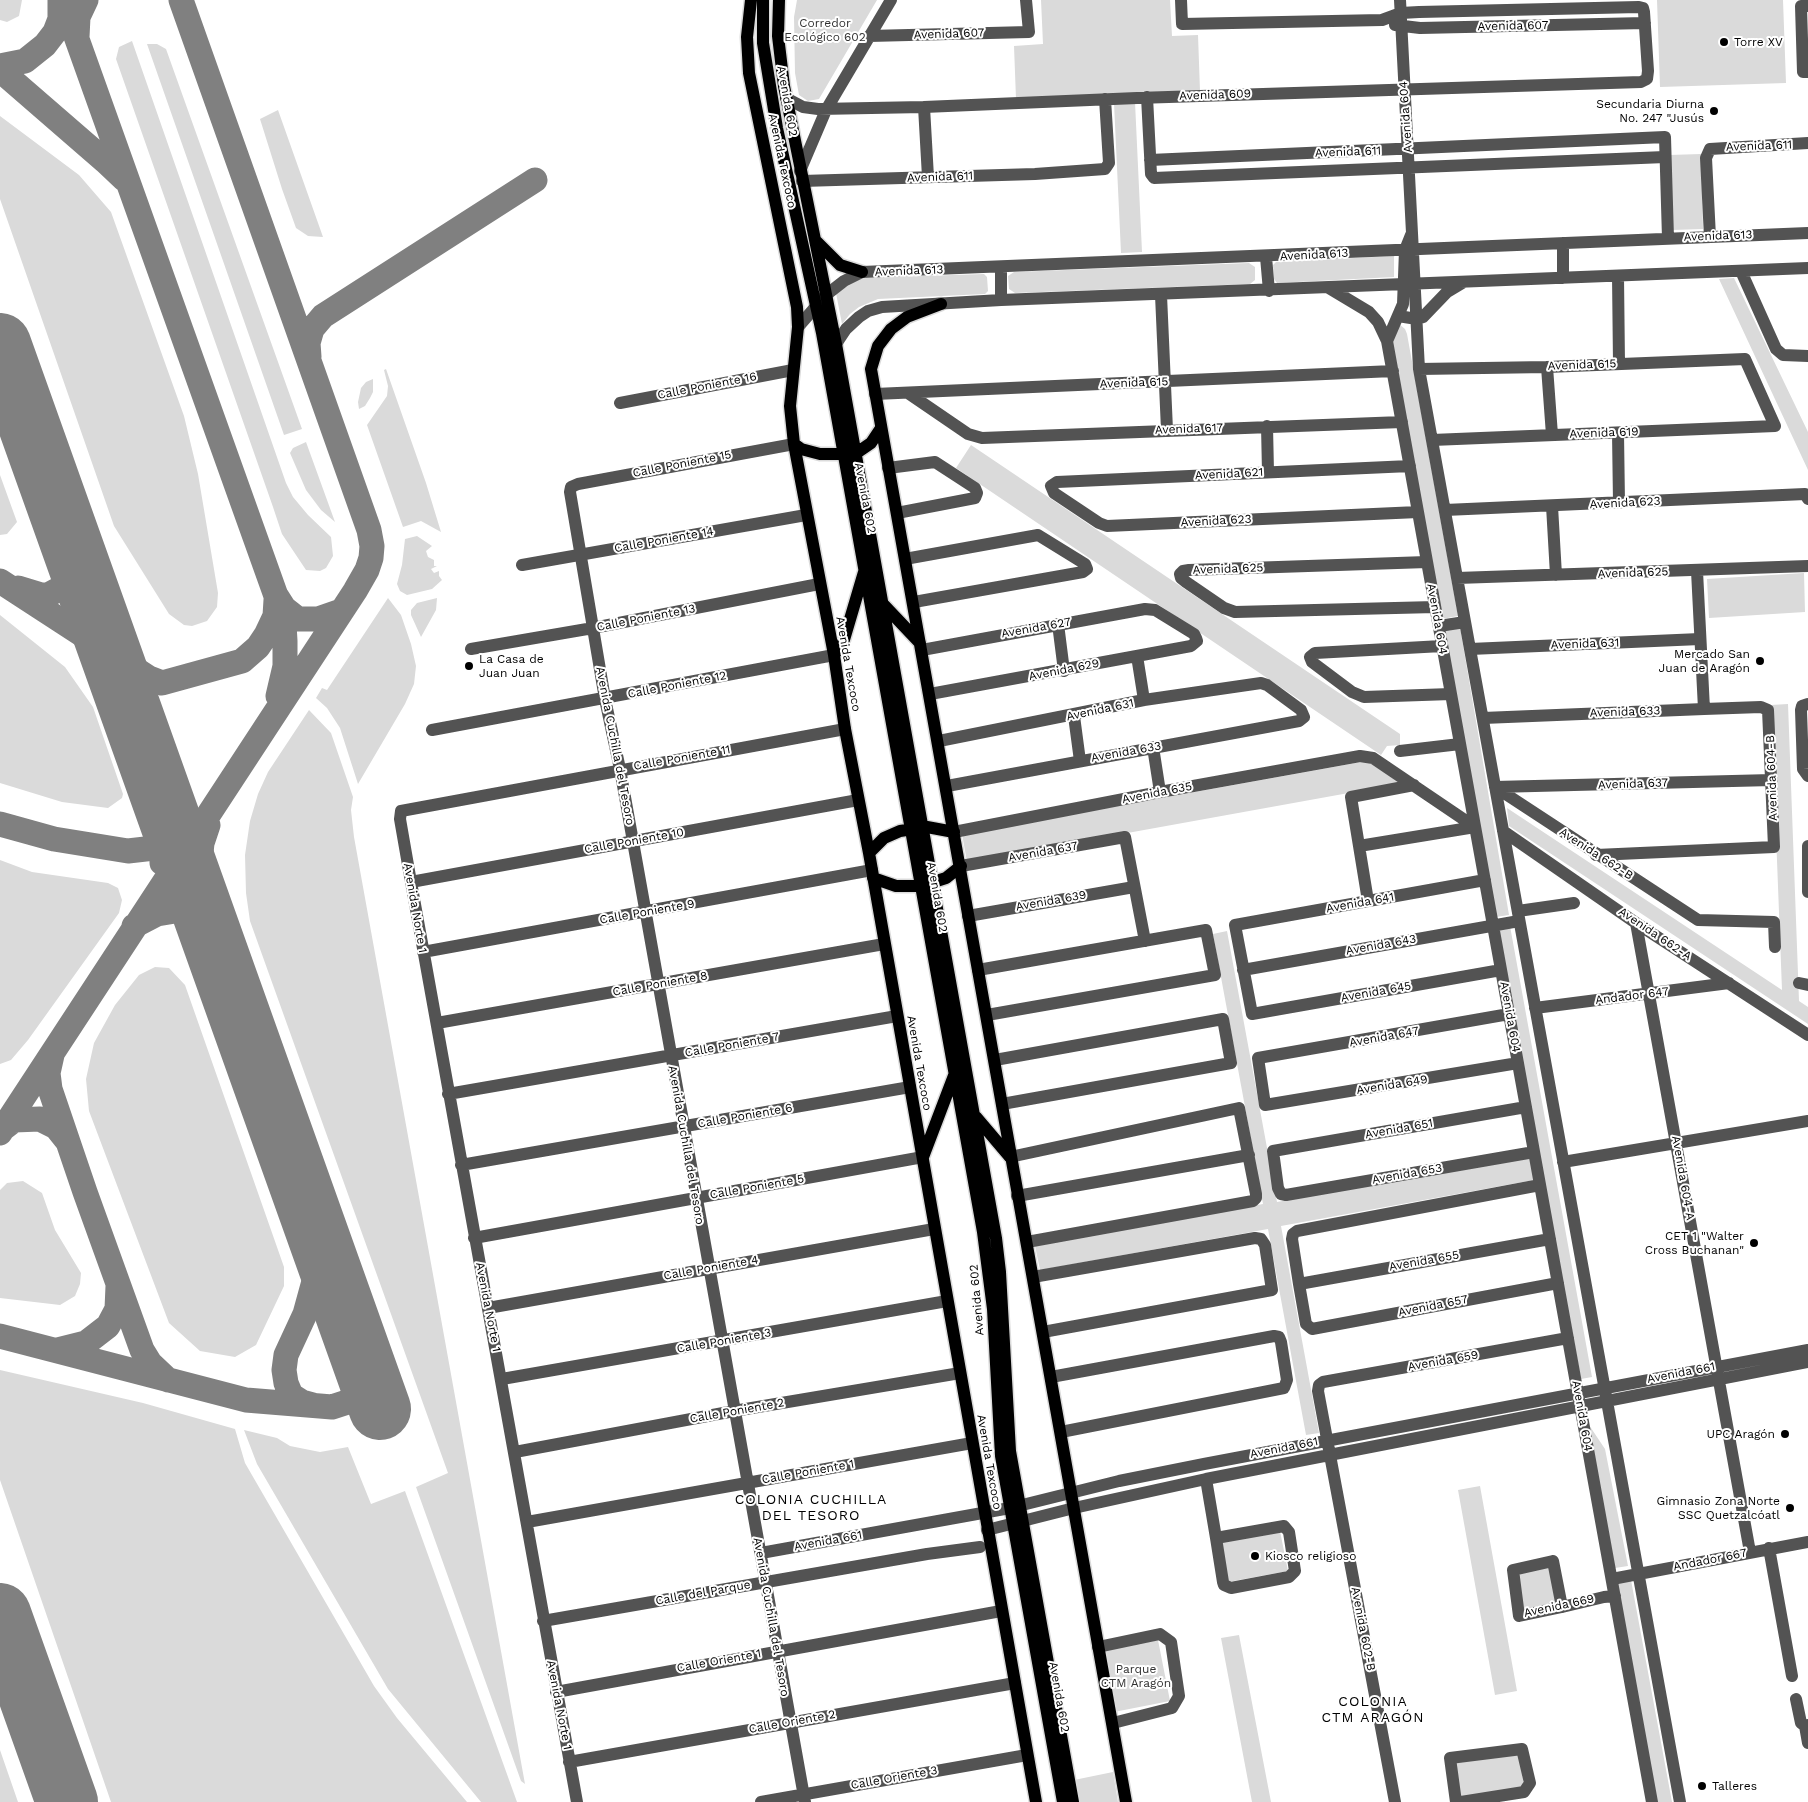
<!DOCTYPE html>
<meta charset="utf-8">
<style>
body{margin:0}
canvas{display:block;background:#fff}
</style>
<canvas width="1808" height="1802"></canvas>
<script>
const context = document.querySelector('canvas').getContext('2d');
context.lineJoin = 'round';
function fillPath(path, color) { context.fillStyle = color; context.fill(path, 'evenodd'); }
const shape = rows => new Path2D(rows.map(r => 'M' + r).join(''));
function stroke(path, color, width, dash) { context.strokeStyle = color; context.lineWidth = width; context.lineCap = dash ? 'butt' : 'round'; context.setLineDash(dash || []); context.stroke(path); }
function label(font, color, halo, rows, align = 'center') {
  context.font = font + ' "Work Sans",sans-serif'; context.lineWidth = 4; context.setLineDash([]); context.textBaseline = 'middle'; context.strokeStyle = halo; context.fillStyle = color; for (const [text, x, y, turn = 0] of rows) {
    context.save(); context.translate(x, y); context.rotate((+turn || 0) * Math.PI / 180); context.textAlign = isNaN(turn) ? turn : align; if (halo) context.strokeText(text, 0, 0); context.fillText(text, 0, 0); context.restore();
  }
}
fillPath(shape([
 [0,0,22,0,19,16,7,22,0,20],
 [797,0,877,0,819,99,808,101,799,95,795,73,794,17],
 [1041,0,1170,0,1172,36,1198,35,1200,91,1016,99,1014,46,1043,44],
 [1657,0,1783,0,1786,83,1660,87],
 [132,41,286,483,293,497,308,515,331,537,333,556,326,568,320,571,306,570,282,534,273,507,116,59,119,47],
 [147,44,157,44,166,49,302,429,284,435],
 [1135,102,1142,252,1121,253,1114,103],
 [278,110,323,237,308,236,296,228,282,189,260,119],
 [0,116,79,175,111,212,184,416,198,474,218,593,217,607,207,621,192,626,184,625,169,614,114,526,0,199],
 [1701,154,1703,229,1672,230,1669,155],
 [1394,256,1394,277,1277,283,1274,279,1273,265,1276,262],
 [1249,263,1255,267,1255,280,1250,284,1015,293,1009,289,1008,276,1014,272],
 [984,274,987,277,988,291,985,294,878,299,859,307,850,314,842,324,836,293,861,278],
 [1734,278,1808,432,1808,470,1719,279],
 [1399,324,1405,329,1407,334,1458,616,1442,619,1391,334],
 [386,369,426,483,441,532,421,521,403,527,367,425,387,396,388,386,384,370],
 [373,379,373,392,370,398,365,406,359,409,358,402,361,388,366,382],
 [306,442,335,522,321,510,306,490,290,453,293,448],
 [971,445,1400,734,1400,745,1387,746,1381,755,956,468],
 [0,475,17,522,7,534,0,535],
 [417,536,432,546,426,551,428,557,434,560,434,566,437,566,431,569,434,573,439,571,439,576,442,580,432,589,407,595,400,591,397,584,402,565,405,539],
 [1804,573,1805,612,1709,618,1707,579],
 [388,598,401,615,411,644,416,666,414,684,405,704,358,784,340,728,327,708,316,698,322,688,327,690],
 [437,598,436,610,421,637,411,615,411,610,417,603],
 [0,615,65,667,93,707,123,794,122,798,108,808,62,802,0,783],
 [1460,627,1509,915,1496,917,1444,630],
 [1788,704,1799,1001,1808,1007,1808,1024,1509,826,1507,808,1782,990,1771,705],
 [309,710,331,733,353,797,351,810,354,837,525,1784,521,1781,416,1487,448,1473,250,921,246,893,245,855,250,821,258,794,268,772],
 [1367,761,1404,783,967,862,962,834],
 [0,860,32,872,108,883,118,888,122,900,119,913,28,1040,11,1060,0,1064],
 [1510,926,1592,1377,1581,1379,1498,928],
 [1227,931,1277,1202,1530,1156,1534,1180,1281,1226,1319,1433,1306,1435,1268,1229,1040,1270,1035,1246,1263,1204,1213,934],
 [155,967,169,968,185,985,284,1267,284,1286,256,1345,235,1357,200,1351,169,1323,89,1111,86,1079,94,1043,115,1005,139,975],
 [23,1181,42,1193,55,1230,81,1273,80,1284,75,1296,60,1305,0,1298,0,1190,7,1183],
 [0,1370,143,1403,235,1429,245,1463,374,1686,397,1718,467,1802,111,1802,0,1480],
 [1589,1425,1605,1449,1628,1566,1615,1568],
 [244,1430,277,1438,290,1446,320,1452,348,1447,371,1504,405,1491,517,1802,481,1802,388,1689,257,1464],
 [1480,1486,1517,1691,1495,1695,1458,1490],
 [1280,1531,1288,1571,1228,1582,1220,1543],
 [1551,1565,1558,1606,1521,1612,1514,1572],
 [1631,1580,1672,1802,1657,1802,1617,1583],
 [1239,1635,1271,1802,1252,1802,1221,1638],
 [1158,1640,1170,1701,1114,1712,1103,1650],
 [0,1750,18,1802,0,1802],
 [1519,1751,1524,1787,1460,1797,1455,1761],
 [1113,1772,1118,1802,1078,1802,1074,1780]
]), '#dadada');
stroke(shape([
 [63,0,275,593,284,624,285,641,285,666,278,696],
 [77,37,78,17,86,0],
 [0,66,25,61,45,45,55,32,60,19,60,0],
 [0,70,105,161,124,179],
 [309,357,308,343,312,329,323,316,535,180],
 [0,581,149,678,162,683,242,661,258,647,266,635,275,616,276,600],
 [18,588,41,595,48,595,61,588,73,572,75,560,71,543],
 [277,597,284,608,298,619,318,619,341,611],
 [96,613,113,640,126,655],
 [156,779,162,819,162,863],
 [0,824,54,839,128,851,163,847,178,842,194,829],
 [202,911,199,872,202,843,208,825],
 [134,926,157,914,181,910,196,917,212,937],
 [52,1055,48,1073,50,1089,85,1192,142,1350,150,1363,168,1380],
 [1,1130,14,1120,40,1119,56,1127,68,1142],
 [0,1133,355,591,367,570,371,558,372,546,369,530,181,0],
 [310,1215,317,1245,316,1274,305,1314,286,1355,284,1370,286,1383,291,1395,302,1402,313,1405],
 [0,1336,246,1400,332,1407,375,1393],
 [58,1350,86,1343,108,1326,117,1309,118,1286]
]), '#808080', 25);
stroke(shape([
 [0,344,380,1409],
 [0,1614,67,1802]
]), '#808080', 62);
const major = shape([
 [751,0,747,37,749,73,797,307,798,327,790,406,794,444,834,655,845,729,869,853,1036,1802],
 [763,0,763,43,777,128,822,333,983,1232,993,1309,1001,1456,1063,1802],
 [779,0,778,36,784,86,836,344,996,1238,1000,1272,1010,1451,1073,1802],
 [816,241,840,265,862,272],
 [941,304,907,317,891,329,878,346,871,369,1126,1802],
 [794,444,801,449,820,454,855,454,871,443,881,428],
 [881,602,920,643],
 [834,655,843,643,864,572],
 [869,853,884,838,900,831,927,827,954,832],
 [873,878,896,886,921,886,946,878,961,866],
 [976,1117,1010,1157],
 [923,1157,955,1073]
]);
stroke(major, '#dbdbdb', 15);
stroke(shape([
 [1400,0,1419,369,1680,1802],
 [1808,6,1801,6,1803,72,1808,72],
 [1395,25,1420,28,1645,23],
 [869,36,1029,32,1026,0],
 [1147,97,1151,174,1154,178,1665,157],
 [786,98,803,107,818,109,924,107,1137,98,1641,82,1647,79,1648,71,1644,12,1643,8,1639,7,1419,12,1401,13,1382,20,1182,24,1181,0],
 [924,107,928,177],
 [1150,160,1665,137,1668,238],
 [800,171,826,110,891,0],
 [802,181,1035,174,1105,169,1109,163,1105,99],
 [1411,235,1405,250,1403,304,1387,341,1652,1802],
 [1710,237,1706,158,1710,149,1808,143],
 [1563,243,1563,278],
 [1266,257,1269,291],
 [1741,271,1776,349,1783,355,1808,356],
 [1618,276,1619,364],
 [1329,288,1369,312,1378,322,1387,341],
 [1161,295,1167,430],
 [1001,300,1001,268],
 [1398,316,1417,319,1423,317,1447,292,1462,283],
 [798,327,826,295,844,281,862,272,1808,233],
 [836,344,846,329,859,317,868,311,882,307,1001,300,1808,268],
 [1547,367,1552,435],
 [1419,369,1547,367,1745,359,1775,426,1432,440],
 [908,393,968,434,982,438,1402,422],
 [875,394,1393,371],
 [620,403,793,370],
 [1267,426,1268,472],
 [1618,433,1619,503],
 [794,444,578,484,571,487,570,492,605,699,620,769,805,1802],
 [1410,466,1057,482,1051,486,1054,493,1099,523,1107,526,1418,512],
 [888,468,935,462,975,488,977,493,975,498,897,513],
 [1552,506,1556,575],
 [1445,510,1805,494,1808,499],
 [905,559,1038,535,1085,564,1087,569,1083,572,914,602],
 [1427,562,1189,570,1183,571,1180,574,1181,578,1186,582,1224,608,1235,612,1435,607],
 [522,565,806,515],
 [1697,571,1704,709],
 [1457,578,1808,566],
 [1058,624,1064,671],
 [1439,626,1465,622],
 [1442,646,1315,653,1310,657,1312,662,1352,692,1364,697,1451,694],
 [471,649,593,628,819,584],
 [1470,649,1700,639],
 [922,650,1145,609,1155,610,1194,634,1196,638,1197,641,1191,646,930,694],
 [1137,656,1144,700],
 [1808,704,1802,706,1801,710,1803,769,1808,776],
 [1074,716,1080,761],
 [1483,718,1704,709,1761,707,1768,710,1774,847,1596,855],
 [432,730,834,655],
 [939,741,1144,700,1261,683,1267,685,1301,710,1304,717,1299,721,947,786],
 [1153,747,1160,792],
 [1400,751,1460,744],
 [1495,787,1698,920,1774,922,1775,947],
 [1495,787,1772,780],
 [1503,831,1636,923,1808,1035],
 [954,832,1160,792,1360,756,1373,758,1475,827],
 [1359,846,1475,827],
 [1808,846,1808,892],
 [961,866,1125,837,1145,941],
 [1485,880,1235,925,1252,1014,1501,970],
 [411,882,858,800],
 [1368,901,1351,797,1414,785],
 [1518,911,1574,903],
 [968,916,1134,887],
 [1636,923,1750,1552],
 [423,952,872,870],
 [978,970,1206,930,1215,975,987,1015],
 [1243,970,1519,921],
 [1799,983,1808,985],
 [1535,1008,1729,983],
 [1509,1014,1258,1058,1265,1105,1518,1063],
 [437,1023,884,944],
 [995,1060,1223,1019,1231,1063,1002,1104],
 [448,1094,897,1016],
 [1526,1107,1273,1151,1278,1188,1281,1194,1286,1195,1534,1152],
 [1010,1157,1239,1108,1256,1194,1256,1198,1253,1201,1027,1242],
 [1563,1162,1808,1121],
 [461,1165,910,1087],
 [1540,1185,1297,1231,1293,1234,1292,1239,1299,1284,1306,1324,1312,1329,1558,1283],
 [1017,1196,1249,1155],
 [474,1238,923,1157],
 [1033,1277,1255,1238,1261,1239,1265,1245,1272,1290,1043,1332],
 [1299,1284,1550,1239],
 [488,1308,934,1229],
 [1051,1377,1274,1336,1279,1337,1281,1342,1287,1380,1284,1388,1061,1432],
 [502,1379,947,1301],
 [515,1452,734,1411,960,1373],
 [1206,1479,1216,1538,1223,1582,1224,1585,1231,1588,1289,1577,1295,1571,1289,1532,1284,1526,1216,1538],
 [527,1522,972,1443],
 [987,1530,1074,1508,1206,1479,1808,1362],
 [1769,1548,1792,1676],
 [761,1553,1010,1508,1119,1481,1204,1464,1808,1350],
 [1612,1579,1808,1542],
 [1562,1607,1553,1561,1513,1570,1519,1616,1562,1607,1604,1597,1615,1596],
 [543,1621,927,1554,980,1547],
 [1098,1647,1160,1634,1171,1642,1179,1696,1172,1708,1113,1723],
 [556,1692,1001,1611],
 [1796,1699,1801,1723,1805,1726],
 [1808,1725,1805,1726,1808,1743],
 [569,1762,1015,1683],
 [577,1802,411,882,400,819,401,811,845,729],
 [761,1802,1027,1755],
 [1395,1802,1318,1391,1319,1385,1323,1382,1568,1338],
 [1456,1802,1450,1758,1522,1749,1530,1783,1524,1792],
 [1461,1802,1524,1792]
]), '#535353', 12);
stroke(major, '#000', 12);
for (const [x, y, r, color] of [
 [1724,42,5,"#000"],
 [1714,111,5,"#000"],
 [1760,661,5,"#000"],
 [469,666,5,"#000"],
 [1754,1243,5,"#000"],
 [1785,1434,5,"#000"],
 [1790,1508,5,"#000"],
 [1255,1556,5,"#000"],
 [1702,1786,5,"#000"]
]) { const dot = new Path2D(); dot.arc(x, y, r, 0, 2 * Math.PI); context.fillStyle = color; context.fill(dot); stroke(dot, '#fff', 2); }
label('12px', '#313131', '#fff', [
 ["Corredor",825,23],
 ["Ecológico 602",825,37],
 ["Parque",1136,1669],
 ["CTM Aragón",1136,1683]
]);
label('12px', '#000', '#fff', [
 ["Avenida 607",1513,26,-1],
 ["Avenida 607",949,34,-2],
 ["Avenida 609",1215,95,-2],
 ["Avenida 602",787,101,80],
 ["Avenida 604",1406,117,-94],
 ["Avenida 611",1759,146,-2],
 ["Avenida 611",1348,152,-2],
 ["Avenida Texcoco",782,161,78],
 ["Avenida 611",940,177,-2],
 ["Avenida 613",1718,236,-2],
 ["Avenida 613",1314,255,-3],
 ["Avenida 613",909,271,-2],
 ["Avenida 615",1582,365,-2],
 ["Avenida 615",1134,383,-2],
 ["Calle Poniente 16",707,386,-11],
 ["Avenida 617",1189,429,-2],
 ["Avenida 619",1604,433,-2],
 ["Calle Poniente 15",682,464,-11],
 ["Avenida 621",1229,474,-3],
 ["Avenida 602",865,498,79],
 ["Avenida 623",1625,503,-3],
 ["Avenida 623",1216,521,-3],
 ["Calle Poniente 14",664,540,-10],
 ["Avenida 625",1228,569,-2],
 ["Avenida 625",1633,573,-2],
 ["Calle Poniente 13",646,618,-11],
 ["Avenida 604",1437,619,80],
 ["Avenida 627",1036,628,-10],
 ["Avenida 631",1585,644,-2],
 ["Avenida Texcoco",848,664,80],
 ["Avenida 629",1064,670,-11],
 ["Calle Poniente 12",677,685,-11],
 ["Avenida 631",1100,710,-12],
 ["Avenida 633",1625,712,-2],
 ["Avenida Cuchilla del Tesoro",615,746,79],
 ["Avenida 633",1126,752,-10],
 ["Calle Poniente 11",682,758,-10],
 ["Avenida 604-B",1772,778,-92],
 ["Avenida 637",1633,784,-2],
 ["Avenida 635",1157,793,-11],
 ["Calle Poniente 10",634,841,-10],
 ["Avenida 637",1043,852,-10],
 ["Avenida 662-B",1596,854,33],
 ["Avenida 602",937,897,80],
 ["Avenida 639",1051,901,-10],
 ["Avenida 641",1360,903,-10],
 ["Avenida Norte 1",415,908,80],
 ["Calle Poniente 9",647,912,-10],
 ["Avenida 662-A",1655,934,34],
 ["Avenida 643",1381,945,-10],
 ["Calle Poniente 8",660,984,-10],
 ["Avenida 645",1376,992,-10],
 ["Andador 647",1632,996,-7],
 ["Avenida 604",1510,1017,80],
 ["Avenida 647",1384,1037,-10],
 ["Calle Poniente 7",732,1045,-10],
 ["Avenida Texcoco",919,1063,80],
 ["Avenida 649",1392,1085,-9],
 ["Calle Poniente 6",745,1116,-10],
 ["Avenida 651",1399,1129,-10],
 ["Avenida Cuchilla del Tesoro",686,1145,80],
 ["Avenida 653",1407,1174,-10],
 ["Avenida 604-A",1683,1178,80],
 ["Calle Poniente 5",757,1187,-10],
 ["Avenida 655",1424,1261,-10],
 ["Calle Poniente 4",711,1268,-10],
 ["Avenida 602",977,1300,-95],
 ["Avenida 657",1433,1306,-11],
 ["Avenida Norte 1",488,1307,79],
 ["Calle Poniente 3",724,1341,-10],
 ["Avenida 659",1443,1361,-10],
 ["Avenida 661",1681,1373,-11],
 ["Calle Poniente 2",737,1411,-10],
 ["Avenida 604",1582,1416,80],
 ["Avenida 661",1284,1448,-11],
 ["Avenida Texcoco",989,1462,80],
 ["Calle Poniente 1",808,1472,-10],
 ["Avenida 661",828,1541,-10],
 ["Andador 667",1710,1560,-11],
 ["Calle del Parque",703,1593,-10],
 ["Avenida 669",1559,1606,-12],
 ["Avenida Cuchilla del Tesoro",771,1617,80],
 ["Avenida 602-B",1363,1629,79],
 ["Calle Oriente 1",719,1661,-10],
 ["Avenida 602",1059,1697,80],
 ["Avenida Norte 1",559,1705,79],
 ["Calle Oriente 2",792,1722,-10],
 ["Calle Oriente 3",894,1778,-10]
]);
label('12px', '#000', '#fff', [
 ["Torre XV",1734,42,"left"],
 ["Secundaria Diurna",1704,104],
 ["No. 247 \"Jusús",1704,118],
 ["Mercado San",1750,654],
 ["Juan de Aragón",1750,668],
 ["La Casa de",479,659,"left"],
 ["Juan Juan",479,673,"left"],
 ["CET 1 \"Walter",1744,1236],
 ["Cross Buchanan\"",1744,1250],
 ["UPC Aragón",1775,1434],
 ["Gimnasio Zona Norte",1780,1501],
 ["SSC Quetzalcóatl",1780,1515],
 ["Kiosco religioso",1265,1556,"left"],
 ["Talleres",1712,1786,"left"]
], 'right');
context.letterSpacing = '1px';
label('14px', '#000', '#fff', [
 ["COLONIA CUCHILLA",811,1500],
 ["DEL TESORO",811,1516],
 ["COLONIA",1373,1702],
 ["CTM ARAGÓN",1373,1718]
]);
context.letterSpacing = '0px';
</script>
